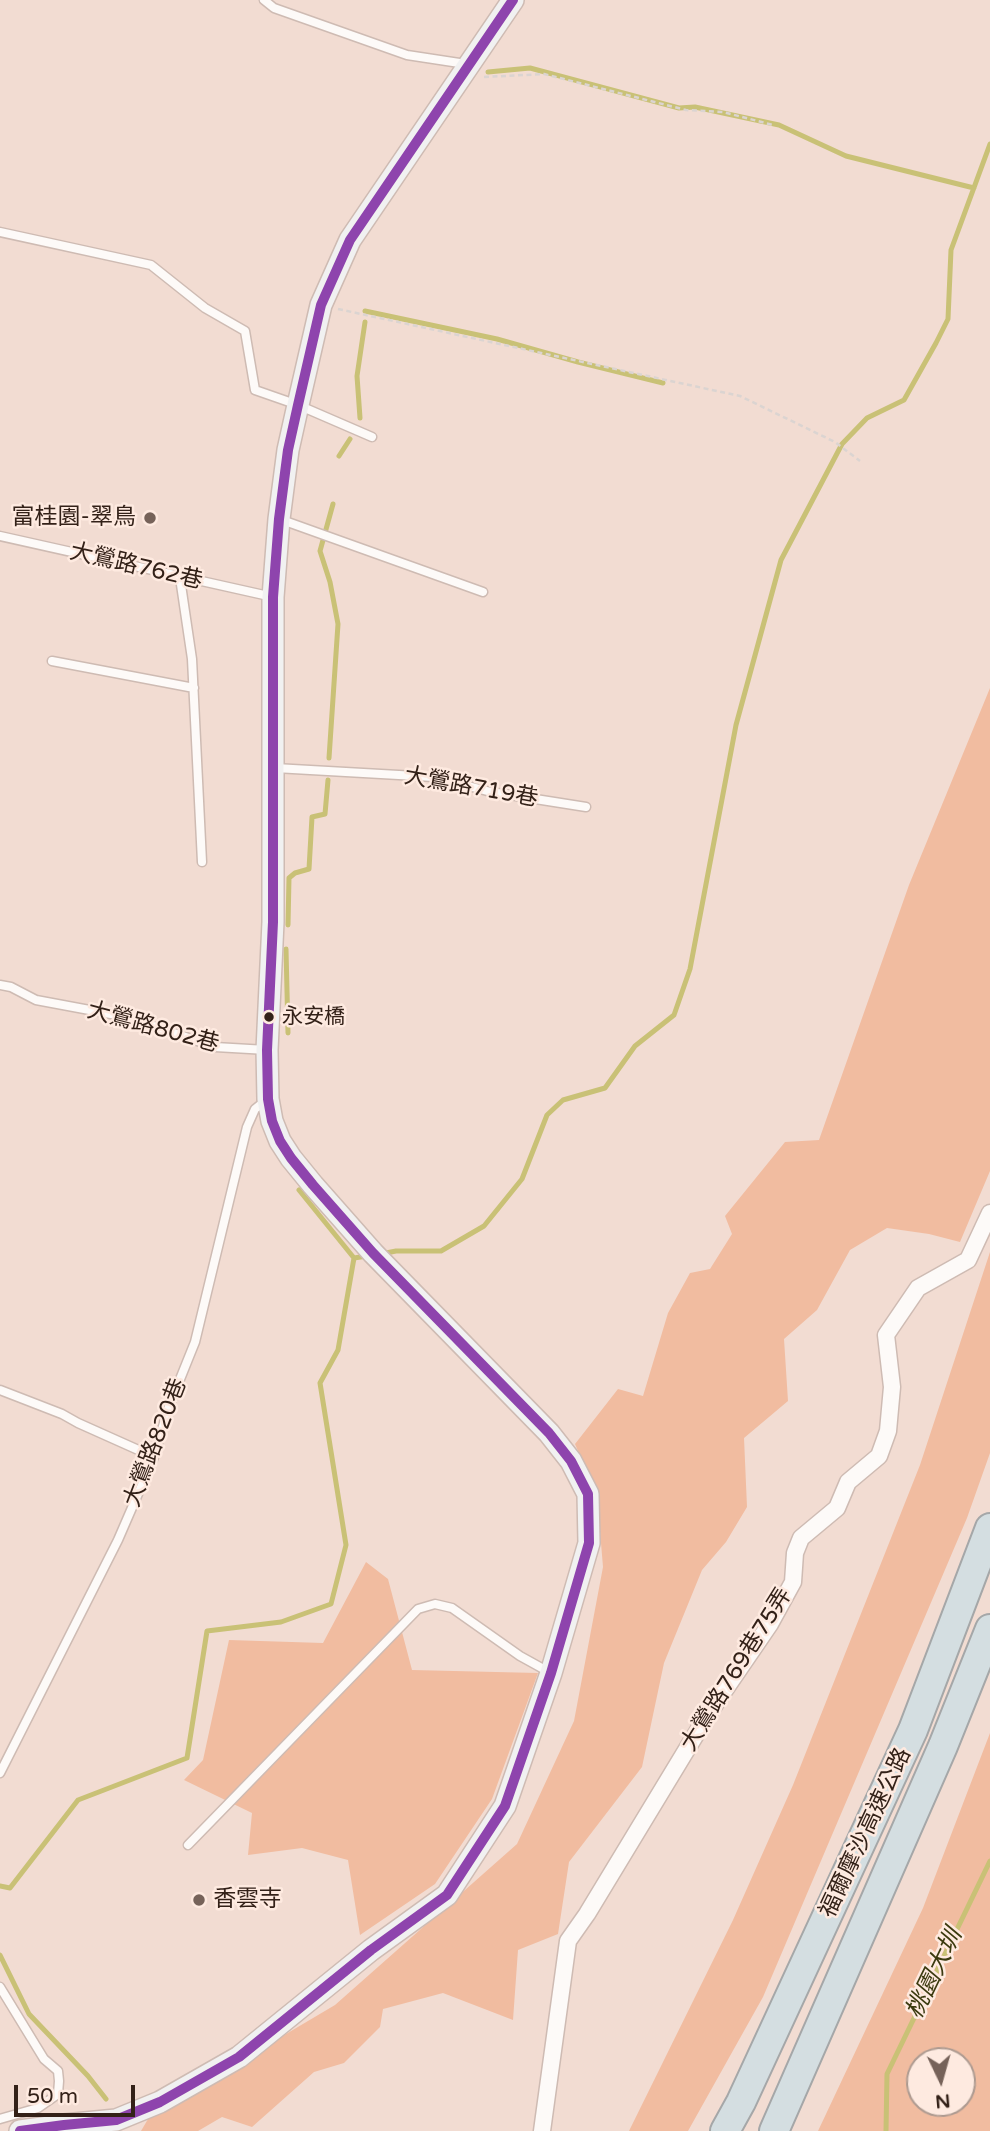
<!DOCTYPE html>
<meta charset="utf-8">
<style>
body{margin:0}
#map{position:relative;width:990px;height:2131px;overflow:hidden;background:#f2dcd2;font-family:"Varela Round",sans-serif}
canvas{display:block}
.north{position:absolute;left:906px;top:2047px;width:70px;height:70px;box-sizing:border-box;background:#feeae0;border:2px solid #ad9a90;border-radius:50%;rotate:175deg;font-size:19px;font-weight:700;line-height:28px;text-align:center;color:#332118}
.north::after{content:'';display:block;margin:auto;width:24px;height:32px;background:#766259;clip-path:polygon(50% 0,100% 100%,50% 72%,0 100%)}
.scale{position:absolute;left:14px;top:2085px;width:121px;height:32px;box-sizing:border-box;border:4px solid #332118;border-top:0;padding-left:9px;font-size:21px;line-height:24px;white-space:nowrap;color:#332118;-webkit-text-stroke:5px #feeae0;paint-order:stroke}
</style>
<div id="map">
<canvas width="990" height="2131"></canvas>
<div class="north">N</div>
<div class="scale">50 m</div>
</div>
<script>
const context = document.querySelector('canvas').getContext('2d');
context.lineJoin = 'round';
function fillPath(path, color) { context.fillStyle = color; context.fill(path, 'evenodd'); }
const shape = rows => new Path2D(rows.map(r => 'M' + r).join(''));
function stroke(path, color, width, dash) { context.strokeStyle = color; context.lineWidth = width; context.lineCap = dash ? 'butt' : 'round'; context.setLineDash(dash || []); context.stroke(path); }
function label(font, color, halo, rows, align = 'center') {
  context.font = font + ' "Varela Round","Noto Sans TC",sans-serif'; context.lineWidth = 5; context.setLineDash([]); context.textBaseline = 'middle'; context.strokeStyle = halo; context.fillStyle = color; for (const [text, x, y, turn = 0] of rows) {
    context.save(); context.translate(x, y); context.rotate((+turn || 0) * Math.PI / 180); context.textAlign = isNaN(turn) ? turn : align; if (halo) context.strokeText(text, 0, 0); context.fillText(text, 0, 0); context.restore();
  }
}
fillPath(shape([
 [990,688,990,1171,960,1242,929,1234,887,1228,850,1250,817,1310,784,1339,788,1401,744,1438,747,1507,726,1542,702,1570,664,1663,642,1767,569,1862,558,1934,518,1950,513,2020,443,1993,383,2009,380,2027,344,2063,314,2072,252,2127,222,2117,198,2131,141,2131,151,2114,335,2005,517,1844,574,1721,603,1567,597,1495,575,1444,618,1389,643,1396,668,1313,690,1273,710,1269,732,1234,725,1216,785,1142,819,1140,909,885],
 [990,1252,990,1453,967,1518,763,1997,688,2131,629,2131,733,1920,793,1785,920,1465],
 [366,1562,388,1579,412,1670,538,1673,492,1799,435,1884,360,1935,348,1860,302,1848,248,1855,252,1813,184,1780,203,1760,229,1640,323,1643],
 [990,1733,990,2131,818,2131,923,1908],
 [920,2061,962,2061,962,2103,920,2103]
]), '#f1bca0');
stroke(shape([
 [488,72,530,68,679,108,695,107,779,125,846,156,974,188],
 [365,311,497,339,578,362,663,383],
 [360,418,357,376,365,322],
 [339,456,350,439],
 [329,758,338,624,330,582,320,551,333,504],
 [288,925,289,878,295,873,309,869,312,817,325,814,328,780],
 [286,949,288,1033],
 [299,1190,354,1258],
 [381,1254,396,1251,441,1251,484,1226,522,1179,547,1115,563,1100,605,1088,635,1046,674,1015,690,969,736,725,781,560,842,444,867,418,904,400,936,343,948,319,951,250,990,144],
 [0,1886,10,1888,78,1800,187,1758,207,1631,281,1622,331,1604,346,1545,320,1383,338,1350,354,1258,367,1256],
 [0,1955,29,2014,88,2076,106,2099],
 [886,2131,887,2074,990,1861]
]), '#c9c176', 5);
const lane = shape([
 [264,0,274,8,407,55,466,64],
 [0,232,151,265,205,308,245,331,255,390,298,405,372,437],
 [282,520,483,592],
 [0,536,273,597],
 [180,578,192,659,202,862],
 [52,661,194,688],
 [275,768,434,777,491,792,586,807],
 [0,985,11,987,36,1000,127,1017,215,1047,267,1050],
 [0,1390,62,1414,78,1423,154,1457],
 [0,1773,118,1540,154,1457,168,1409,195,1342,247,1127,255,1109,265,1101],
 [188,1845,418,1609,435,1604,452,1608,520,1656,549,1672],
 [0,1987,44,2059,58,2071,59,2081,58,2094,38,2108,0,2119]
]);
const street = shape([
 [542,2131,568,1941,587,1914,707,1716,770,1624,793,1582,795,1553,801,1538,837,1508,848,1482,879,1456,888,1431,892,1387,886,1335,918,1288,968,1260,990,1213]
]);
const secondary = shape([
 [20,2131,64,2125,116,2120,160,2102,239,2057,371,1950,447,1895,505,1806,551,1673,589,1543,588,1494,571,1461,549,1433,373,1253,313,1185,291,1158,280,1141,272,1121,268,1099,267,1050,273,922,273,597,279,519,288,450,298,405,321,305,350,240,513,0]
]);
const highway = shape([
 [725,2131,741,2102,913,1730,990,1528],
 [774,2131,943,1746,990,1629]
]);
stroke(lane, '#cebbb3', 11);
stroke(street, '#cebbb3', 19);
stroke(secondary, '#cebbb3', 24);
stroke(highway, '#a5a7a8', 32);
stroke(shape([
 [484,77,544,74,686,110,723,112,773,125],
 [338,309,740,396,835,442,860,461]
]), '#dbd4d1', 2.5, [5, 3.5]);
stroke(lane, '#fdfaf8', 8);
stroke(street, '#fdfaf8', 16);
stroke(secondary, '#f1f1f1', 21);
stroke(highway, '#d4dee1', 28);
stroke(shape([
 [20,2131,64,2125,116,2120,160,2102,239,2057,371,1950,447,1895,505,1806,551,1673,589,1543,588,1494,571,1461,549,1433,373,1253,313,1185,291,1158,280,1141,272,1121,268,1099,267,1050,273,922,273,597,279,519,288,450,298,405,321,305,350,240,513,0]
]), '#8e44ad', 10);
for (const [x, y, r, color] of [
 [150,518,7,"#766259"],
 [269,1017,6,"#332118"],
 [199,1900,7,"#766259"]
]) { const dot = new Path2D(); dot.arc(x, y, r, 0, 2 * Math.PI); context.fillStyle = color; context.fill(dot); stroke(dot, '#feeae0', 2.5); }
label('21px', '#332118', '#feeae0', [
 ["永安橋",282,1017]
], 'left');
label('23px', '#332118', '#feeae0', [
 ["富桂園-翠鳥",136,518],
 ["香雲寺",213,1900,"left"]
], 'right');
label('23px', '#332118', '#feeae0', [
 ["大鶯路762巷",136,567,13],
 ["大鶯路719巷",471,788,10],
 ["大鶯路802巷",153,1028,15],
 ["大鶯路820巷",156,1443,-69],
 ["大鶯路769巷75弄",737,1670,-58],
 ["福爾摩沙高速公路",866,1833,-65]
]);
label('italic 24px', '#3b3a0f', '#feeae0', [
 ["桃園大圳",935,1974,-64]
]);
</script>
